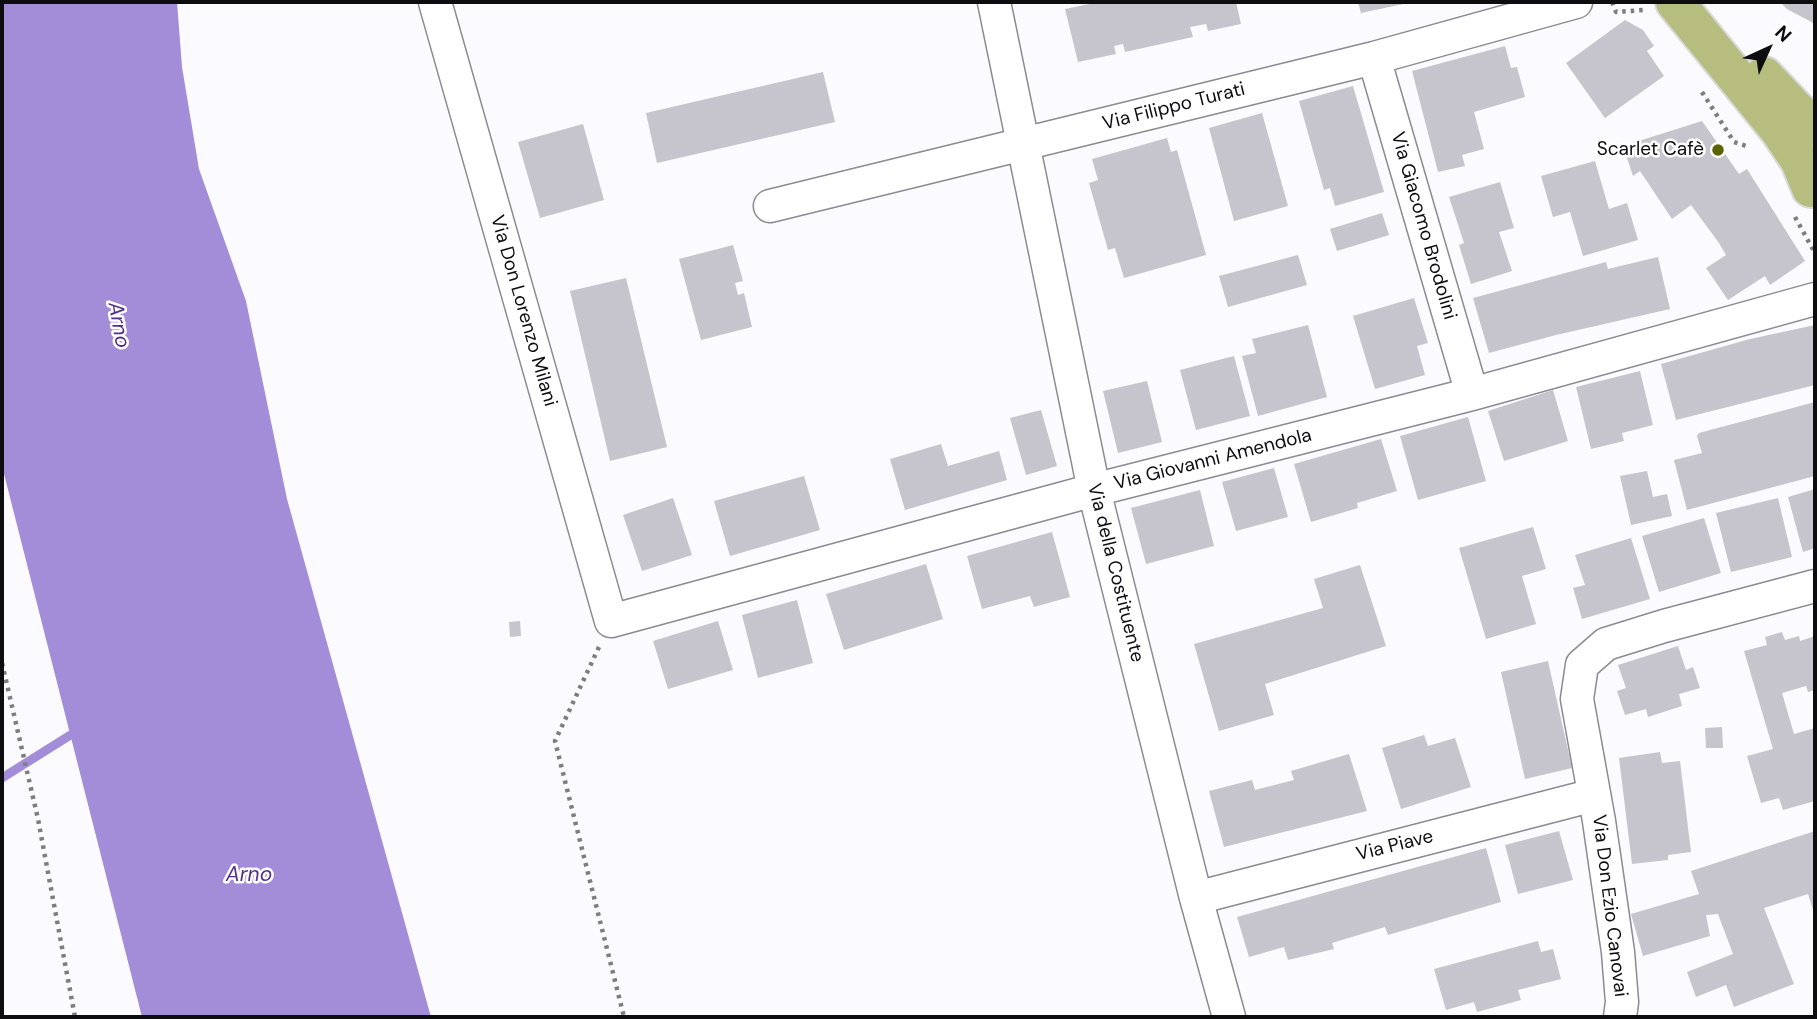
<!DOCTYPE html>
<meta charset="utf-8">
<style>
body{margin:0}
#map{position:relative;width:1817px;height:1019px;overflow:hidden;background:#fbfafe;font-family:"DM Sans",sans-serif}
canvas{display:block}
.frame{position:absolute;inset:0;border:4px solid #0d0c0f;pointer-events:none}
.north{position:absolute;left:1733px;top:14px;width:70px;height:70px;-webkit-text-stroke:5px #fff;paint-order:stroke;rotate:45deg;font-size:19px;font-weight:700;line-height:28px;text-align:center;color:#0d0c0f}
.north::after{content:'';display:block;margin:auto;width:24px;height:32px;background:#0d0c0f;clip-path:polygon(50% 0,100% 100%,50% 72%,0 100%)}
</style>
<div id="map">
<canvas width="1817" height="1019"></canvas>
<div class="frame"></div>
<div class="north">N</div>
</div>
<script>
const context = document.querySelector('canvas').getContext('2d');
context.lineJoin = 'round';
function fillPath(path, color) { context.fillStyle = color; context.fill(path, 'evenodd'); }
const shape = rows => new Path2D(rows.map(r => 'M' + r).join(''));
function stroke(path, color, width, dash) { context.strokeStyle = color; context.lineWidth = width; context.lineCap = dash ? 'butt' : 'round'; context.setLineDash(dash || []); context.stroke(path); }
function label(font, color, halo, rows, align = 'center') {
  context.font = font + ' "DM Sans",sans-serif'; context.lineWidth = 5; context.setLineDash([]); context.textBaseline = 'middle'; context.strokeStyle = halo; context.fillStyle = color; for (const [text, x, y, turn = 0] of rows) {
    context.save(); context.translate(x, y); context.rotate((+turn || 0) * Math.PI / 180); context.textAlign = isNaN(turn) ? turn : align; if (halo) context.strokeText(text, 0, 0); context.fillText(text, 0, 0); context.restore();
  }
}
fillPath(shape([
 [2,2,177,2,182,67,199,169,246,301,287,499,431,1017,142,1017,2,466]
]), '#a38dd8');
stroke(shape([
 [2,778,80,729]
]), '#a38dd8', 9);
fillPath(shape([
 [1099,2,1236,2,1241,24,1208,31,1206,24,1190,27,1193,37,1125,52,1123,44,1114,46,1116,54,1078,62,1065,9],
 [1358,2,1408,2,1408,3,1361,13],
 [1780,2,1815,2,1815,24,1787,9],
 [1625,20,1643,30,1654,46,1647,51,1664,76,1605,118,1566,63],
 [1505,46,1511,68,1517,67,1525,97,1474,112,1484,149,1462,155,1465,166,1438,172,1412,71],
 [823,72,835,122,657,163,646,113],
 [1353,86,1384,192,1335,206,1330,188,1324,190,1299,101],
 [1262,113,1288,206,1234,221,1209,128],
 [1702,121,1739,174,1747,169,1805,261,1770,285,1765,276,1728,300,1706,268,1726,255,1719,243,1691,205,1672,219,1640,171,1633,176,1623,146],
 [583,124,604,200,540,218,518,142],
 [1167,138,1171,152,1177,150,1206,255,1124,278,1115,248,1108,250,1089,183,1098,180,1092,159],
 [1595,161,1609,209,1627,203,1638,240,1583,256,1570,212,1553,217,1541,176],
 [1500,182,1514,228,1499,232,1512,271,1471,284,1459,245,1464,243,1449,197],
 [1382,213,1389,235,1337,251,1330,229],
 [733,245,743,281,735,283,738,295,744,293,752,327,701,340,679,259],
 [1298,255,1307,285,1228,307,1219,276],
 [1658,257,1670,309,1556,335,1489,353,1473,298,1606,262,1608,269],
 [626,278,667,447,610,461,570,291],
 [1414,298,1428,343,1417,346,1425,375,1375,389,1353,316],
 [1308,325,1327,397,1258,416,1242,356,1256,353,1252,339],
 [1815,325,1815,385,1676,420,1661,364,1750,339],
 [1234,356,1250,416,1196,430,1180,370],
 [1640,371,1653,425,1622,433,1624,441,1591,449,1576,387],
 [1147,381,1162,442,1118,453,1103,391],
 [1553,390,1568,441,1504,461,1488,411],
 [1815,402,1815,476,1687,510,1674,460,1702,453,1697,436,1699,433],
 [1041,410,1057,466,1026,475,1010,418],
 [1468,417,1486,481,1418,500,1400,436],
 [1381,439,1397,491,1357,503,1358,508,1311,522,1294,464],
 [941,444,948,466,999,451,1007,480,905,510,890,459],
 [1274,468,1288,517,1236,531,1222,482],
 [1647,471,1653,497,1667,494,1672,516,1631,525,1620,476],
 [804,476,820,530,730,556,714,501],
 [1815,489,1815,548,1803,552,1788,497],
 [1200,490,1214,546,1146,564,1131,508],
 [673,498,692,555,642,571,623,515],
 [1778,498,1792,557,1731,572,1716,513],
 [1704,518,1721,573,1659,592,1642,536],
 [1533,527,1546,569,1522,576,1536,624,1486,639,1459,548],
 [1052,532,1070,597,1034,607,1030,596,982,609,967,556],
 [1631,538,1650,599,1582,619,1573,588,1585,585,1575,555],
 [926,564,943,619,844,650,826,594],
 [1360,565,1386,646,1265,684,1274,715,1219,731,1194,644,1323,608,1314,579],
 [797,600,813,663,758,678,742,615],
 [520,621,521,636,510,637,509,622],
 [718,621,733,670,668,689,653,641],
 [1782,632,1785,640,1799,636,1800,641,1815,636,1815,690,1808,692,1806,686,1782,693,1794,734,1815,728,1815,801,1783,810,1779,798,1761,803,1747,756,1773,749,1744,651,1767,645,1765,637],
 [1678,646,1686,670,1693,667,1700,688,1679,694,1682,706,1648,717,1646,709,1625,715,1617,691,1626,688,1618,665],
 [1548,661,1572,768,1525,779,1501,672],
 [1722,727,1723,748,1706,748,1705,728],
 [1424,735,1428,746,1455,738,1471,787,1401,809,1382,748],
 [1660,752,1662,763,1680,761,1691,852,1668,855,1668,860,1632,864,1619,758],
 [1349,754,1367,811,1224,847,1209,791,1252,780,1255,790,1294,780,1291,771],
 [1559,831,1573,880,1518,894,1505,845],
 [1815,831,1815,916,1808,894,1764,908,1794,984,1734,1007,1726,985,1696,997,1687,972,1733,954,1718,914,1706,915,1710,936,1643,956,1631,914,1699,894,1691,871],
 [1486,848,1501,902,1388,935,1385,927,1332,943,1334,949,1288,960,1284,947,1249,957,1237,917],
 [1538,941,1541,952,1553,949,1561,979,1518,990,1521,1000,1477,1012,1474,1002,1446,1010,1434,969]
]), '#c6c4cd');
const minor = shape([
 [435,2,611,621,1094,490,1472,394,1815,299],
 [994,2,1094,490,1196,898,1229,1017],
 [1374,58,1472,394],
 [770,206,1374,58,1576,2],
 [1196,898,1594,795],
 [1620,1017,1622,1002,1618,952,1599,821,1577,699,1582,665,1606,644,1664,626,1815,586]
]);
const major = shape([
 [1675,2,1780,131,1800,161,1811,188],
 [1764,76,1798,112,1815,126]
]);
stroke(minor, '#8c8a92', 35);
stroke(major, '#d8d8d9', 42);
stroke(shape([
 [1612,2,1616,12,1644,10],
 [1702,92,1734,142,1749,147],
 [1795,217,1815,253],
 [599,647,555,741,624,1017],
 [2,663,38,819,75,1017]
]), '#7d7c80', 4.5, [3.5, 5]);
stroke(minor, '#fff', 32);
stroke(major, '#b6bd7f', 38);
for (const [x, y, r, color] of [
 [1718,150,7,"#5b6301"]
]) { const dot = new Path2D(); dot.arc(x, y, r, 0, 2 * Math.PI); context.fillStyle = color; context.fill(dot); stroke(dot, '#fff', 2.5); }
label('19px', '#0d0c0f', '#fff', [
 ["Via Filippo Turati",1174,107,-14],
 ["Via Giacomo Brodolini",1423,226,74],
 ["Via Don Lorenzo Milani",523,311,74],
 ["Via Giovanni Amendola",1213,460,-14],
 ["Via della Costituente",1115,573,76],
 ["Via Piave",1395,846,-14],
 ["Via Don Ezio Canovai",1609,906,83]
]);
label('19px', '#0d0c0f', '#fff', [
 ["Scarlet Cafè",1704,150]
], 'right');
label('italic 21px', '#523189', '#fff', [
 ["Arno",118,325,80],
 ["Arno",249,875]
]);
</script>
